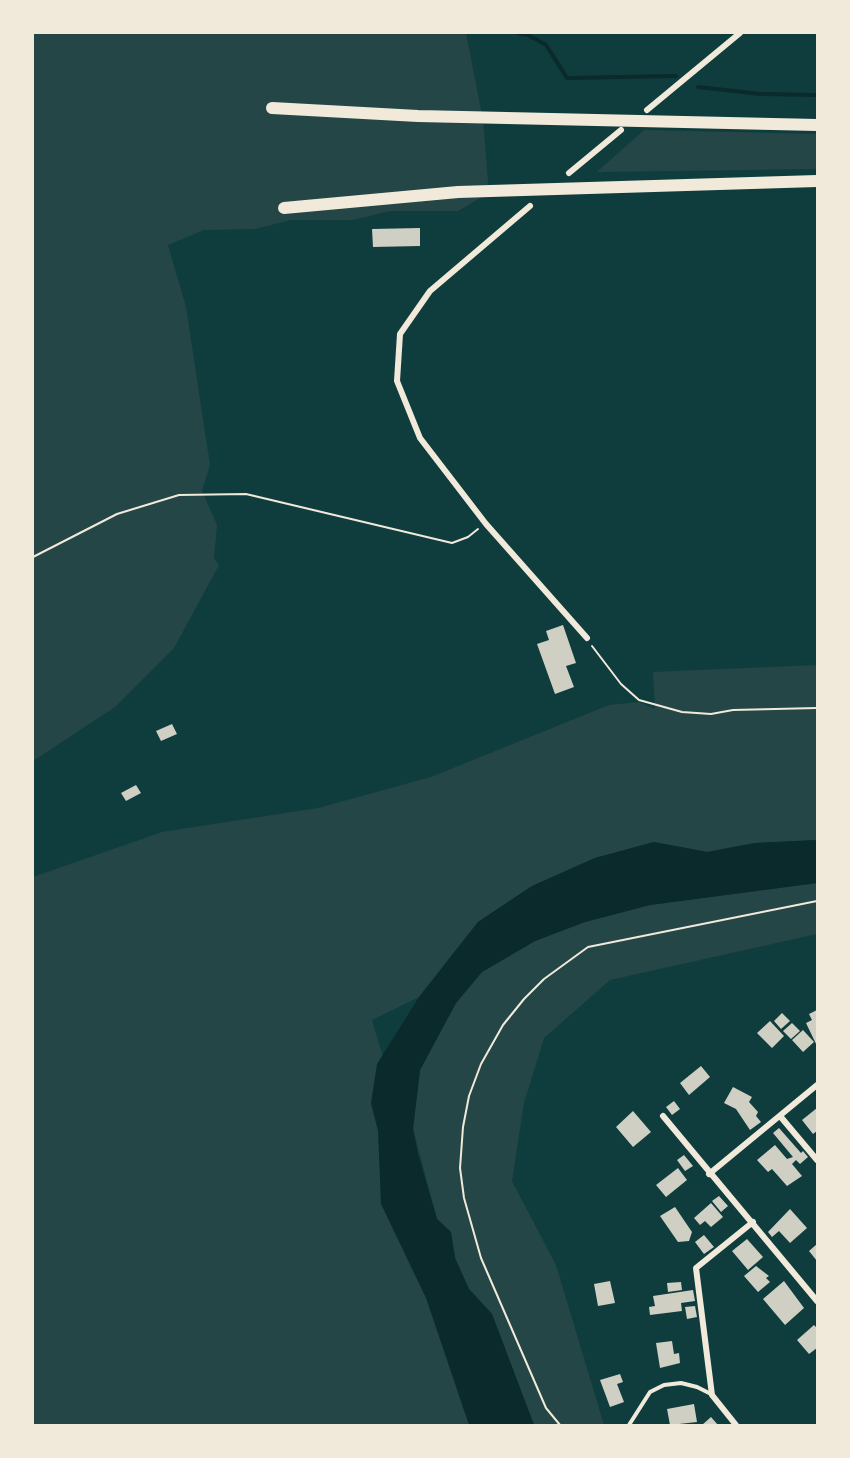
<!DOCTYPE html>
<style>
body{margin:0}
#map{position:relative;width:850px;height:1458px;overflow:hidden;background:#0f3d3e;font-family:"Playfair Display",serif}
canvas{display:block}
.frame{position:absolute;inset:0;border:34px solid #f1e9da;pointer-events:none}
</style>
<div id="map">
<canvas width="850" height="1458"></canvas>
<div class="frame"></div>
</div>
<script>
const context = document.querySelector('canvas').getContext('2d');
context.lineJoin = 'round';
function fillPath(path, color) { context.fillStyle = color; context.fill(path, 'evenodd'); }
const shape = rows => new Path2D(rows.map(r => 'M' + r).join(''));
function stroke(path, color, width, dash) { context.strokeStyle = color; context.lineWidth = width; context.lineCap = dash ? 'butt' : 'round'; context.setLineDash(dash || []); context.stroke(path); }
fillPath(shape([
 [33,33,466,33,483,120,489,193,458,211,390,211,353,220,291,220,255,229,204,230,168,245,186,307,210,465,202,491,217,525,214,558,219,565,174,648,115,707,33,761],
 [644,130,817,134,817,169,597,172],
 [817,665,817,840,755,843,707,852,654,842,595,858,532,886,478,922,419,997,372,1020,492,1425,33,1425,33,877,162,832,318,808,431,777,609,705,639,702,655,709,653,672],
 [817,883,817,934,610,980,544,1038,524,1103,512,1181,556,1265,604,1425,534,1425,492,1314,469,1289,455,1258,451,1232,437,1219,413,1129,420,1070,456,1003,482,972,535,941,585,922,650,905]
]), '#244646');
fillPath(shape([
 [817,840,817,883,650,905,585,922,535,941,482,972,456,1003,420,1070,413,1129,418,1154,437,1219,451,1232,455,1258,469,1289,492,1314,534,1425,469,1425,426,1298,381,1204,378,1131,371,1103,377,1064,419,997,478,922,532,886,595,858,654,842,707,852,755,843]
]), '#0a2a2b');
stroke(shape([
 [518,33,528,35,546,45,567,78,676,76],
 [698,87,761,94,817,95]
]), '#0a2a2b', 4);
fillPath(shape([
 [420,228,420,246,373,247,372,229],
 [563,625,576,663,566,666,574,687,555,694,537,644,549,640,546,631],
 [172,724,177,734,161,741,156,731],
 [136,785,141,793,126,801,121,793],
 [817,1010,817,1046,806,1023,812,1020,809,1014],
 [782,1013,790,1021,781,1029,774,1021],
 [770,1021,784,1036,772,1048,757,1033],
 [792,1023,800,1031,791,1039,783,1031],
 [803,1030,814,1042,803,1052,792,1040],
 [701,1066,710,1077,689,1095,680,1083],
 [733,1087,752,1097,749,1102,758,1112,756,1116,761,1122,750,1130,736,1109,724,1103],
 [674,1101,680,1109,672,1115,666,1107],
 [817,1108,817,1131,813,1134,802,1120],
 [633,1111,651,1132,633,1147,616,1127],
 [779,1128,801,1153,803,1151,808,1157,800,1164,796,1160,792,1164,802,1176,787,1186,772,1169,768,1172,757,1160,775,1145,787,1159,793,1157,773,1133],
 [684,1155,693,1166,685,1171,677,1160],
 [678,1168,687,1180,666,1197,656,1185],
 [719,1196,728,1206,721,1212,712,1201],
 [711,1203,723,1217,711,1227,705,1221,700,1225,694,1218],
 [675,1207,692,1232,689,1241,678,1242,660,1216],
 [790,1209,807,1228,790,1243,779,1231,772,1237,768,1232],
 [704,1235,714,1247,704,1254,695,1242],
 [747,1239,763,1257,748,1270,732,1251],
 [817,1244,817,1261,809,1251],
 [756,1266,769,1276,766,1278,770,1282,758,1292,744,1276],
 [610,1281,615,1303,598,1306,594,1284],
 [784,1281,804,1308,785,1325,763,1299],
 [681,1282,682,1290,668,1292,667,1283],
 [693,1290,695,1301,681,1303,682,1311,650,1315,649,1307,655,1306,653,1296],
 [695,1306,697,1317,687,1319,685,1307],
 [814,1325,817,1328,817,1348,809,1354,797,1340],
 [672,1341,674,1354,679,1353,680,1363,660,1368,656,1343],
 [620,1374,623,1382,617,1384,624,1402,610,1407,600,1380],
 [694,1404,697,1422,670,1425,667,1409],
 [711,1417,718,1425,702,1425]
]), '#cfcfc3');
stroke(shape([
 [33,557,117,514,179,495,246,494,452,543,468,537,478,529],
 [592,646,621,684,639,700,682,712,711,714,733,710,817,708],
 [560,1425,546,1408,481,1258,464,1198,460,1168,463,1127,469,1096,481,1064,503,1025,524,999,544,979,588,947,817,901]
]), '#f1e9da', 2);
stroke(shape([
 [629,1425,650,1392,664,1385,681,1383,697,1387,711,1394]
]), '#f1e9da', 4);
stroke(shape([
 [647,110,740,33],
 [569,173,621,130],
 [530,206,430,291,400,334,397,381,420,438,486,524,587,638],
 [663,1116,817,1301],
 [780,1116,817,1160],
 [709,1174,817,1085],
 [736,1425,712,1395,696,1268,753,1222]
]), '#f1e9da', 6);
stroke(shape([
 [272,108,418,116,817,125],
 [284,208,458,192,817,181]
]), '#f1e9da', 12);
</script>
